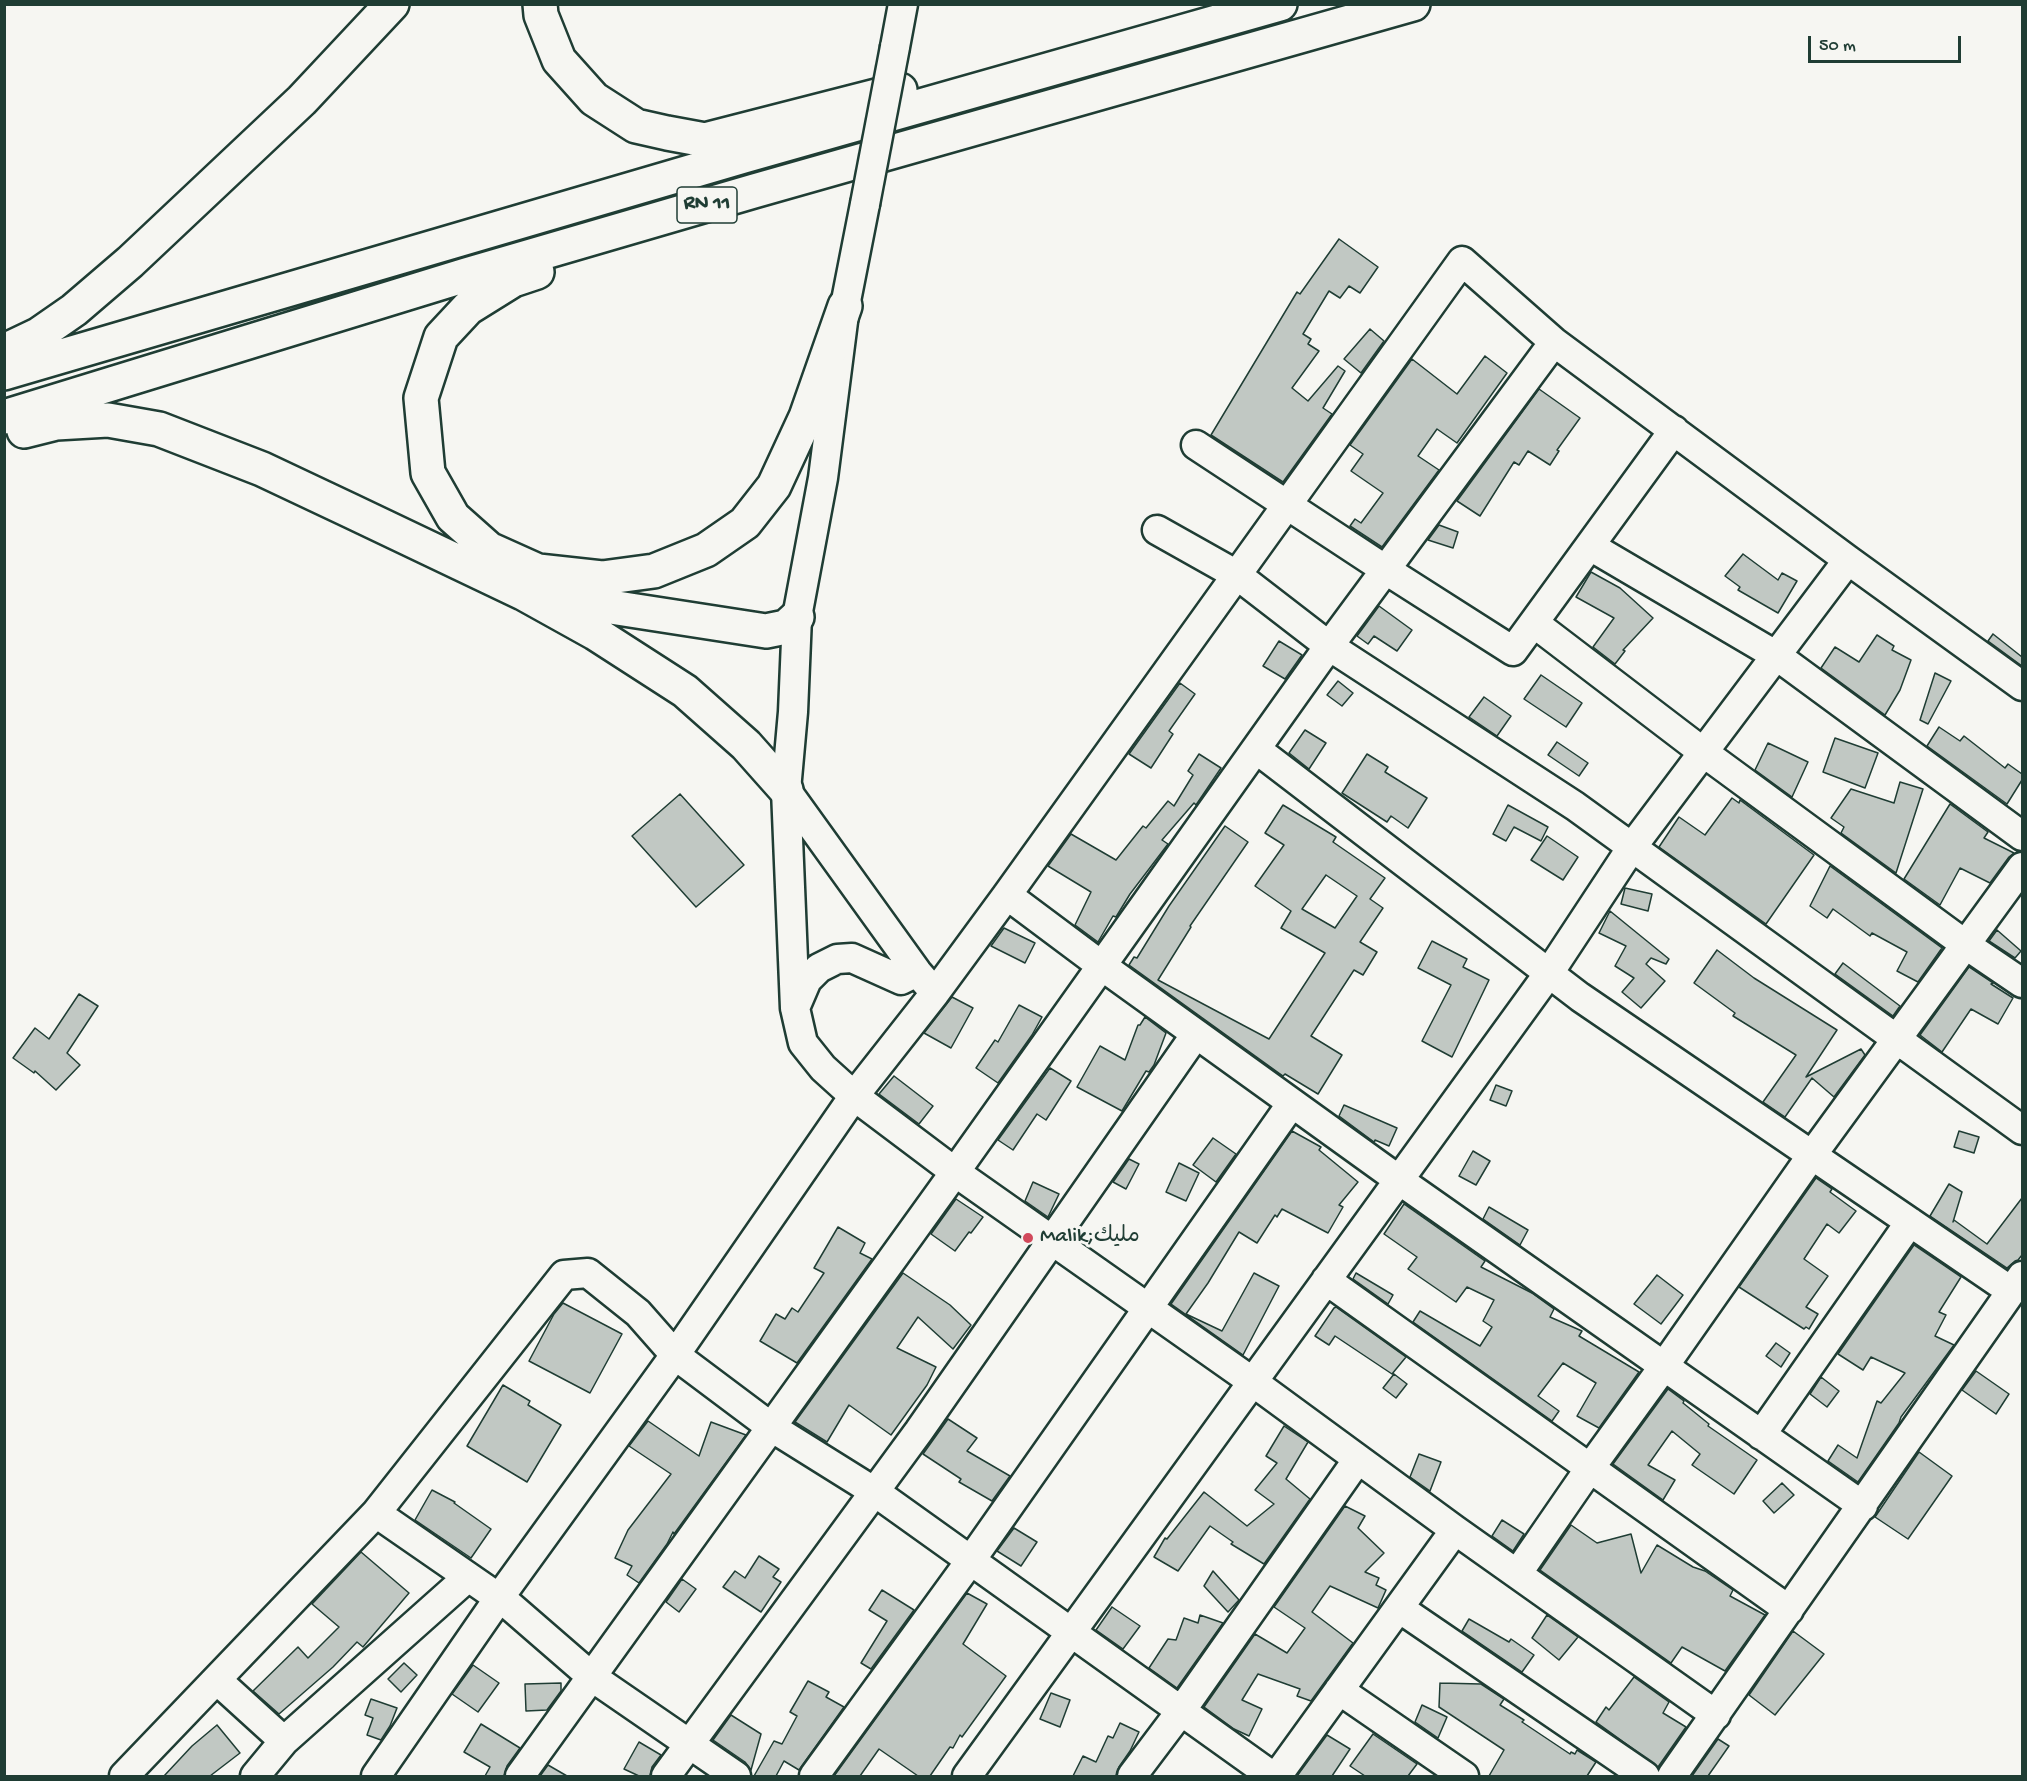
<!DOCTYPE html>
<meta charset="utf-8">
<style>
body{margin:0}
#map{position:relative;width:2027px;height:1781px;overflow:hidden;background:#f6f6f2;font-family:"Gochi Hand",sans-serif}
canvas{display:block}
.frame{position:absolute;inset:0;border:6px solid #1f3d34;pointer-events:none}
.scale{position:absolute;left:1808px;top:36px;width:153px;height:27px;box-sizing:border-box;border:3px solid #1f3d34;border-top:0;padding-left:8px;font-size:18px;line-height:21px;white-space:nowrap;color:#1f3d34;-webkit-text-stroke:4px #f6f6f2;paint-order:stroke}
</style>
<div id="map">
<canvas width="2027" height="1781"></canvas>
<div class="frame"></div>
<div class="scale">50 m</div>
</div>
<script>
const context = document.querySelector('canvas').getContext('2d');
context.lineJoin = 'round';
function fillPath(path, color) { context.fillStyle = color; context.fill(path, 'evenodd'); }
const shape = rows => new Path2D(rows.map(r => 'M' + r).join(''));
function stroke(path, color, width, dash) { context.strokeStyle = color; context.lineWidth = width; context.lineCap = dash ? 'butt' : 'round'; context.setLineDash(dash || []); context.stroke(path); }
function label(font, color, halo, rows, align = 'center') {
  context.font = font + ' "Gochi Hand","Playpen Sans Arabic",sans-serif'; context.lineWidth = 6; context.setLineDash([]); context.textBaseline = 'middle'; context.strokeStyle = halo; context.fillStyle = color; for (const [text, x, y, turn = 0] of rows) {
    context.save(); context.translate(x, y); context.rotate((+turn || 0) * Math.PI / 180); context.textAlign = isNaN(turn) ? turn : align; if (halo) context.strokeText(text, 0, 0); context.fillText(text, 0, 0); context.restore();
  }
}
const building = shape([
 [1339,239,1378,267,1360,293,1349,286,1340,298,1329,291,1303,334,1311,339,1308,344,1319,351,1292,388,1308,401,1338,366,1345,371,1323,408,1332,414,1283,482,1211,435,1297,292,1300,294,1339,239],
 [1370,329,1384,341,1361,373,1344,359,1370,329],
 [1485,356,1507,373,1457,443,1437,429,1418,456,1439,470,1382,547,1350,526,1355,519,1361,523,1383,493,1351,471,1363,454,1350,445,1412,359,1457,394,1485,356],
 [1539,389,1580,418,1557,450,1559,451,1550,465,1528,451,1519,465,1514,462,1480,516,1457,501,1539,389],
 [1439,525,1458,532,1453,548,1428,540,1439,525],
 [1743,554,1778,580,1782,573,1797,581,1778,613,1738,590,1740,587,1725,576,1743,554],
 [1591,572,1620,588,1653,618,1623,650,1625,651,1615,664,1593,647,1614,618,1576,597,1591,572],
 [1379,606,1412,630,1397,651,1374,636,1368,644,1357,636,1379,606],
 [1993,634,2022,657,2022,666,1988,641,1993,634],
 [1877,635,1894,646,1892,650,1911,660,1900,690,1885,715,1821,668,1835,647,1859,662,1877,635],
 [1279,641,1302,655,1285,679,1263,666,1279,641],
 [1935,673,1951,681,1928,724,1920,720,1935,673],
 [1541,675,1582,703,1566,727,1524,699,1541,675],
 [1338,681,1353,693,1342,706,1327,695,1338,681],
 [1180,683,1195,694,1169,731,1173,734,1151,768,1129,754,1180,683],
 [1484,697,1511,716,1497,736,1469,717,1484,697],
 [1939,727,1960,741,1964,736,2005,768,2008,764,2022,774,2022,780,2007,804,1927,746,1939,727],
 [1305,730,1326,743,1309,769,1289,753,1305,730],
 [1835,738,1878,753,1865,788,1823,772,1835,738],
 [1557,742,1588,763,1579,776,1548,755,1557,742],
 [1768,743,1808,762,1792,797,1755,770,1768,743],
 [1199,754,1221,768,1196,805,1194,803,1162,840,1168,844,1130,894,1116,917,1113,916,1098,942,1075,925,1091,892,1048,866,1071,834,1116,860,1143,826,1146,828,1168,801,1174,806,1193,775,1188,771,1199,754],
 [1367,754,1388,767,1385,772,1427,798,1408,828,1391,816,1387,822,1342,793,1367,754],
 [1900,782,1923,789,1896,873,1841,833,1844,827,1831,818,1851,789,1894,803,1900,782],
 [680,794,744,865,696,907,632,836,680,794],
 [1732,798,1739,803,1740,800,1814,855,1766,924,1659,847,1679,817,1705,835,1732,798],
 [1950,804,1988,832,1984,838,2014,853,2009,857,1990,883,1960,868,1940,905,1904,879,1950,804],
 [1283,805,1336,837,1333,842,1385,878,1370,899,1383,908,1360,942,1377,952,1363,975,1354,970,1311,1036,1342,1055,1318,1094,1285,1074,1283,1076,1129,965,1134,957,1137,958,1169,906,1225,826,1248,842,1190,926,1191,927,1158,980,1269,1039,1325,953,1281,928,1291,911,1255,886,1284,845,1265,833,1283,805],
 [1326,875,1357,896,1335,928,1302,909,1326,875],
 [1508,805,1548,827,1541,841,1514,827,1506,841,1493,834,1508,805],
 [1547,836,1578,857,1563,880,1531,860,1547,836],
 [1830,866,1942,948,1918,982,1897,971,1907,952,1872,933,1870,936,1833,909,1827,918,1810,906,1830,866],
 [1625,888,1652,894,1648,911,1621,904,1625,888],
 [1610,911,1669,959,1666,964,1651,958,1646,964,1665,981,1641,1008,1622,992,1634,978,1615,966,1626,946,1599,933,1610,911],
 [1004,928,1035,943,1025,963,991,946,1004,928],
 [1997,930,2021,951,2015,958,1989,941,1997,930],
 [1432,941,1467,959,1463,967,1489,980,1452,1057,1422,1041,1451,985,1418,968,1432,941],
 [1717,950,1754,978,1837,1030,1806,1077,1861,1049,1865,1055,1834,1097,1812,1078,1785,1117,1763,1102,1796,1055,1733,1016,1735,1013,1694,983,1717,950],
 [1843,963,1900,1006,1893,1016,1835,974,1843,963],
 [1969,967,1993,983,1991,984,2013,998,1998,1024,1971,1009,1942,1052,1920,1035,1969,967],
 [79,994,98,1006,67,1053,80,1065,56,1090,35,1071,34,1073,13,1058,35,1028,49,1039,79,994],
 [952,997,973,1008,951,1048,924,1033,952,997],
 [1019,1005,1042,1017,1032,1035,998,1083,976,1068,995,1040,998,1042,1019,1005],
 [1145,1017,1166,1033,1154,1065,1149,1072,1146,1071,1122,1111,1077,1087,1100,1046,1125,1060,1138,1025,1140,1025,1145,1017],
 [1050,1068,1071,1081,1046,1120,1037,1114,1013,1150,998,1140,1050,1068],
 [894,1076,933,1106,919,1124,879,1094,894,1076],
 [1496,1085,1512,1091,1506,1106,1490,1100,1496,1085],
 [1344,1105,1397,1128,1389,1146,1375,1140,1374,1142,1339,1116,1344,1105],
 [1292,1131,1321,1147,1319,1150,1358,1182,1339,1205,1343,1207,1328,1233,1282,1209,1277,1217,1275,1215,1257,1243,1239,1232,1208,1283,1186,1314,1222,1331,1254,1273,1279,1286,1243,1355,1171,1304,1292,1131],
 [1959,1131,1979,1137,1974,1153,1954,1147,1959,1131],
 [1213,1138,1236,1154,1216,1182,1193,1165,1213,1138],
 [1473,1151,1490,1161,1476,1185,1459,1176,1473,1151],
 [1129,1159,1139,1164,1126,1189,1113,1182,1129,1159],
 [1179,1163,1199,1173,1186,1201,1166,1192,1179,1163],
 [1816,1178,1832,1189,1830,1192,1856,1211,1839,1233,1827,1224,1804,1259,1828,1276,1806,1307,1818,1314,1809,1329,1806,1327,1804,1329,1739,1287,1816,1178],
 [1033,1182,1059,1194,1048,1217,1025,1201,1033,1182],
 [1949,1184,1962,1192,1953,1222,1954,1220,1987,1244,2022,1198,2022,1255,2018,1260,2015,1261,2007,1268,1930,1216,1949,1184],
 [956,1199,983,1217,971,1233,969,1232,955,1251,931,1234,956,1199],
 [1404,1204,1485,1261,1481,1267,1532,1293,1554,1309,1550,1317,1582,1331,1579,1336,1639,1372,1599,1428,1577,1416,1596,1383,1563,1363,1538,1396,1559,1411,1552,1421,1413,1322,1420,1311,1480,1346,1492,1327,1483,1321,1494,1300,1467,1287,1456,1302,1408,1269,1417,1257,1384,1234,1404,1204],
 [1489,1207,1528,1230,1520,1245,1483,1219,1489,1207],
 [838,1227,865,1243,860,1253,872,1259,797,1363,760,1341,776,1314,785,1319,792,1308,798,1312,824,1273,814,1268,838,1227],
 [1914,1245,1961,1277,1939,1312,1946,1315,1935,1336,1954,1345,1901,1417,1899,1423,1858,1482,1828,1461,1838,1445,1857,1458,1877,1401,1881,1403,1905,1373,1871,1357,1863,1370,1838,1354,1914,1245],
 [903,1273,950,1305,971,1325,953,1349,918,1317,897,1348,936,1367,927,1385,891,1435,849,1405,827,1442,795,1422,903,1273],
 [1356,1273,1393,1295,1388,1304,1353,1279,1356,1273],
 [1657,1275,1683,1295,1661,1324,1634,1304,1657,1275],
 [563,1303,622,1334,590,1393,529,1361,554,1314,563,1303],
 [1336,1307,1406,1357,1392,1374,1335,1336,1329,1345,1315,1336,1334,1308,1336,1307],
 [1776,1343,1790,1353,1781,1367,1766,1356,1776,1343],
 [1976,1371,2009,1394,1996,1414,1962,1390,1976,1371],
 [1394,1374,1407,1384,1396,1398,1383,1388,1394,1374],
 [1821,1377,1839,1391,1827,1407,1810,1394,1821,1377],
 [503,1385,530,1401,528,1405,561,1425,527,1482,467,1446,503,1385],
 [1668,1389,1684,1401,1683,1403,1709,1424,1708,1426,1757,1460,1734,1494,1692,1465,1700,1454,1672,1431,1648,1465,1675,1480,1663,1500,1613,1464,1668,1389],
 [948,1419,977,1438,967,1451,1010,1476,992,1501,959,1482,961,1479,923,1454,948,1419],
 [648,1421,699,1456,711,1422,746,1435,674,1534,673,1532,667,1544,639,1583,627,1575,632,1566,615,1558,628,1530,671,1474,629,1446,648,1421],
 [1284,1426,1308,1442,1286,1479,1310,1499,1264,1564,1231,1544,1233,1542,1210,1526,1178,1571,1154,1557,1165,1538,1167,1539,1204,1492,1247,1526,1274,1504,1255,1490,1277,1463,1266,1456,1284,1426],
 [1919,1452,1952,1476,1908,1539,1875,1517,1919,1452],
 [1419,1454,1441,1462,1430,1491,1410,1477,1419,1454],
 [1782,1483,1794,1495,1774,1513,1763,1501,1782,1483],
 [432,1490,455,1502,454,1503,491,1529,471,1558,415,1520,432,1490],
 [1345,1506,1365,1516,1358,1528,1384,1553,1365,1572,1379,1578,1376,1585,1386,1590,1378,1608,1330,1586,1312,1612,1353,1643,1311,1701,1297,1696,1300,1689,1258,1674,1242,1700,1262,1709,1249,1736,1234,1729,1204,1707,1255,1634,1287,1653,1305,1628,1274,1607,1345,1506],
 [1502,1520,1524,1534,1513,1551,1492,1536,1502,1520],
 [1571,1525,1597,1543,1631,1534,1641,1573,1657,1545,1693,1567,1705,1571,1733,1590,1730,1596,1765,1615,1725,1671,1682,1647,1671,1663,1540,1570,1571,1525],
 [1014,1528,1037,1542,1021,1566,997,1551,1014,1528],
 [361,1552,409,1593,363,1647,357,1642,333,1667,279,1714,253,1691,298,1647,308,1658,339,1627,312,1604,361,1552],
 [759,1556,779,1569,773,1577,781,1582,761,1612,723,1587,735,1571,745,1578,759,1556],
 [1213,1571,1239,1600,1228,1612,1204,1586,1213,1571],
 [682,1579,696,1589,679,1612,666,1602,682,1579],
 [882,1590,914,1610,871,1669,861,1663,887,1621,869,1610,882,1590],
 [967,1593,987,1604,963,1644,1006,1676,962,1737,960,1735,953,1748,950,1747,930,1776,918,1776,879,1749,860,1776,834,1776,967,1593],
 [1112,1607,1140,1626,1123,1649,1096,1630,1112,1607],
 [1200,1615,1223,1623,1177,1688,1149,1668,1168,1639,1176,1640,1184,1618,1198,1623,1200,1615],
 [1547,1615,1578,1637,1559,1660,1532,1638,1547,1615],
 [1469,1619,1509,1642,1511,1639,1534,1655,1522,1672,1462,1631,1469,1619],
 [1793,1631,1824,1654,1775,1715,1749,1695,1793,1631],
 [404,1663,417,1675,401,1692,388,1679,404,1663],
 [473,1665,499,1683,478,1712,452,1694,473,1665],
 [1634,1677,1669,1702,1663,1713,1686,1727,1658,1767,1596,1722,1606,1707,1609,1710,1634,1677],
 [808,1681,829,1692,826,1697,844,1707,799,1770,784,1761,776,1776,754,1776,774,1741,782,1744,797,1716,790,1712,808,1681],
 [561,1683,561,1691,547,1710,526,1711,525,1684,561,1683],
 [1440,1683,1481,1684,1504,1699,1500,1705,1524,1720,1522,1722,1570,1754,1571,1752,1575,1754,1577,1750,1596,1762,1587,1776,1489,1776,1504,1750,1439,1707,1440,1683],
 [1051,1693,1070,1700,1060,1727,1040,1719,1051,1693],
 [371,1699,397,1708,390,1726,381,1740,367,1735,373,1718,365,1715,371,1699],
 [1422,1705,1447,1717,1438,1738,1415,1722,1422,1705],
 [731,1715,761,1734,751,1770,745,1762,713,1740,731,1715],
 [1120,1723,1139,1732,1130,1751,1119,1767,1116,1776,1073,1776,1083,1756,1096,1762,1108,1736,1113,1738,1120,1723],
 [481,1724,520,1748,507,1766,504,1776,485,1776,490,1767,464,1752,481,1724],
 [217,1725,240,1753,210,1776,164,1776,192,1746,217,1725],
 [1373,1734,1417,1764,1408,1776,1365,1776,1350,1766,1373,1734],
 [1327,1735,1350,1749,1332,1776,1297,1776,1327,1735],
 [1718,1739,1729,1746,1708,1776,1692,1776,1718,1739],
 [639,1742,661,1755,652,1767,650,1776,639,1776,624,1769,639,1742],
 [548,1765,567,1776,540,1776,548,1765]
]);
fillPath(building, '#c1c8c3');
stroke(building, '#1f3d34', 1.5);
const minor = shape([
 [895,47,903,4],
 [865,204,845,306,823,478,797,617,793,712,786,790,795,1008,803,1043,823,1068,854,1096,955,1172,1253,1382,1455,1530,1716,1715],
 [1196,445,1386,570,1513,651,1674,430],
 [1157,530,1237,575,1329,646,1575,806,2022,1130],
 [1590,546,1777,656,2022,836],
 [1534,623,1703,752,1966,945,2022,983],
 [1256,749,1580,997,2011,1291],
 [786,790,917,972,935,993],
 [1007,895,1102,966,1399,1180,1863,1506],
 [795,1008,807,980,819,968,837,959,852,958,901,980,917,972],
 [1326,1280,1789,1610],
 [1761,1435,1910,1222],
 [376,1513,509,1605,592,1677,736,1776],
 [1517,1574,1590,1468,1664,1366,1812,1155,2022,867],
 [1399,1608,1645,1776],
 [218,1681,284,1741],
 [1339,1690,1464,1776],
 [124,1776,376,1513,564,1275,588,1273,638,1313,675,1355,771,1427,875,1492,1272,1776],
 [255,1776,284,1741,468,1577],
 [376,1776,499,1598,675,1355,854,1096,935,993,1007,895,1462,261,1554,342,1848,560,2022,686],
 [520,1776,955,1172,1329,646,1554,342],
 [666,1776,919,1431,1196,1034],
 [814,1776,971,1560,1292,1103],
 [967,1776,1549,973,1632,847,1848,560],
 [1132,1776,1181,1711,1358,1459],
 [1277,1776,1455,1530],
 [1672,1776,2022,1276]
]);
const highway = shape([
 [540,4,541,15,559,60,594,99,636,126,667,133,705,140,900,90],
 [537,272,513,280,468,308,441,337,421,398,428,473,453,517,489,549,538,571,602,578,654,571,706,550,745,523,774,486,806,417,845,306],
 [4,351,38,335,74,310,130,262,302,100,392,4],
 [4,373,744,156,1280,4],
 [4,417,466,275,754,191,1413,4],
 [24,431,56,423,108,420,159,429,262,469,351,511,523,593,595,633,685,691,746,745,786,790],
 [546,597,766,631,786,627,797,617]
]);
stroke(minor, '#1f3d34', 33);
stroke(highway, '#1f3d34', 38);
stroke(minor, '#f6f6f2', 28);
stroke(highway, '#f6f6f2', 33);
const minorBridge = shape([
 [865,204,895,47]
]);
stroke(minorBridge, '#1f3d34', 33, []);
stroke(minorBridge, '#f6f6f2', 28);
for (const [x, y, r, color] of [
 [1028,1238,6,"#d1495b"]
]) { const dot = new Path2D(); dot.arc(x, y, r, 0, 2 * Math.PI); context.fillStyle = color; context.fill(dot); stroke(dot, '#f6f6f2', 2); }
for (const [x, y, w] of [
 [707,205,60]
]) { const box = new Path2D(); box.roundRect(x - w / 2, y - 18, w, 36, 4.5); context.fillStyle = '#f6f6f2'; context.fill(box); stroke(box, '#1f3d34', 1.5); }
label('bold 21px', '#1f3d34', null, [
 ["RN 11",707,205]
]);
label('22px', '#1f3d34', '#f6f6f2', [
 ["Malik;مليك",1040,1238]
], 'left');
</script>
